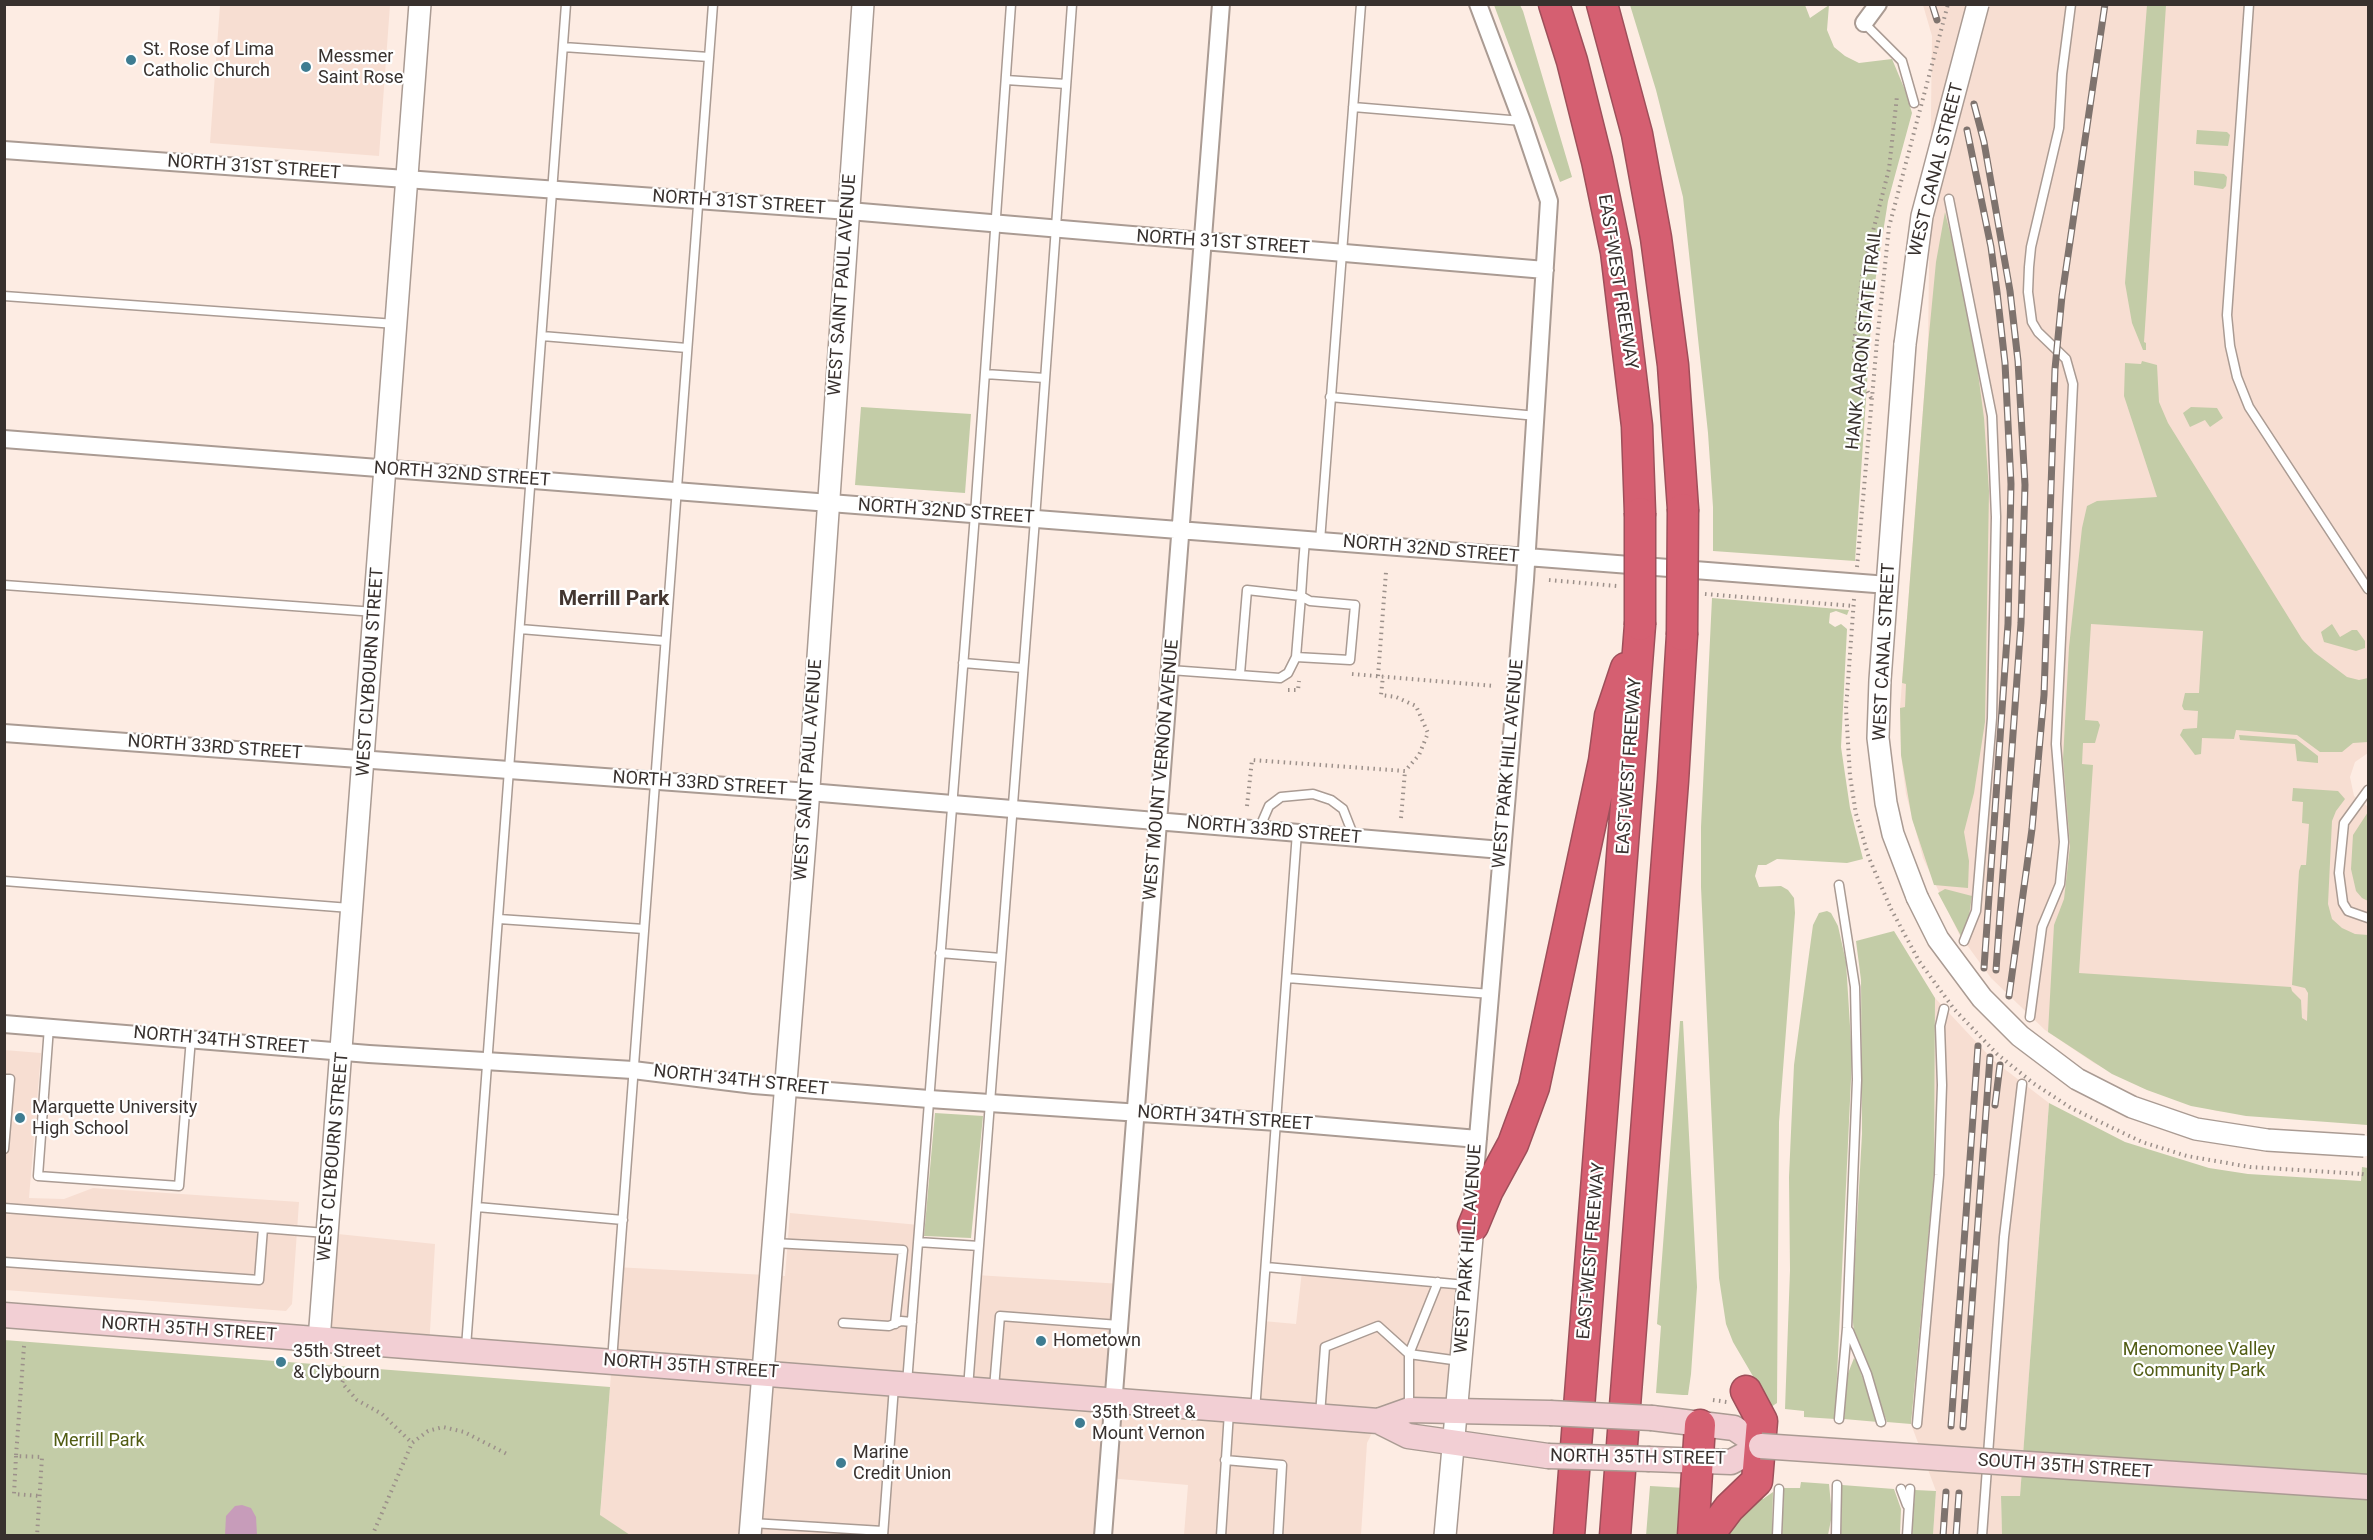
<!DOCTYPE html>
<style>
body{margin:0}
#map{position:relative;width:2373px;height:1540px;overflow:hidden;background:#fdece3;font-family:Roboto,sans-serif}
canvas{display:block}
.frame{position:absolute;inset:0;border:6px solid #38312e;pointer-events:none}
</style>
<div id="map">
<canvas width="2373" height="1540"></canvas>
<div class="frame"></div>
</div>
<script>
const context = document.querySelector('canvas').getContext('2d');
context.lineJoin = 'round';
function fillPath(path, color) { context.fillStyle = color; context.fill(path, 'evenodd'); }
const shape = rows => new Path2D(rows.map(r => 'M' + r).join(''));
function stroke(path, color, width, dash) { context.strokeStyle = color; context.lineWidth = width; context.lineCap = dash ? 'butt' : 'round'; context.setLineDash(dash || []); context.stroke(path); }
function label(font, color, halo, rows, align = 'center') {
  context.font = font + ' Roboto,sans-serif'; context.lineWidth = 4.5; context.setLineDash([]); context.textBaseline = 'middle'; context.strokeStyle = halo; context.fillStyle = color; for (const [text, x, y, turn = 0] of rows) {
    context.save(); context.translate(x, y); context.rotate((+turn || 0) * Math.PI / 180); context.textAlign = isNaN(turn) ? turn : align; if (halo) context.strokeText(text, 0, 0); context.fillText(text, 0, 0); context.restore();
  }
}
fillPath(shape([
 [220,5,390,5,379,156,210,143],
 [1923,5,2368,5,2368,753,2355,762,2350,777,2354,796,2368,807,2368,1125,2216,1111,2147,1090,2094,1063,2045,1030,1991,978,1959,934,1923,858,1906,794,1901,755,1900,708,1928,345,1932,36],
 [1935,998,1994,1061,2049,1103,2020,1497,2001,1496,2002,1535,1933,1535,1936,1491,1911,1424,1934,1174],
 [4,1050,41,1053,29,1198,64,1199,93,1188,299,1202,292,1304,286,1311,5,1290],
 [790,1213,919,1225,907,1383,968,1388,976,1275,1122,1284,1113,1400,1255,1411,1263,1321,1296,1324,1302,1271,1467,1285,1456,1411,1378,1421,1367,1443,1361,1535,1184,1535,1188,1485,1108,1478,1103,1535,630,1536,600,1516,612,1361,608,1334,615,1267,785,1276],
 [328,1233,435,1244,429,1348,319,1340]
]), '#f7ded2');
fillPath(shape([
 [1494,5,1520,5,1523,11,1572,177,1560,182],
 [1630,5,1805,5,1810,18,1829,5,1827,30,1834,47,1845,56,1859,63,1892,59,1905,90,1912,113,1888,201,1873,295,1855,561,1713,551,1713,507,1708,433,1683,197,1656,90],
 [2147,5,2166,5,2144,342,2146,343,2146,350,2143,350,2132,323,2125,283],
 [2197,130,2227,132,2230,135,2228,146,2196,144],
 [2194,171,2224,174,2227,177,2226,186,2223,189,2194,185],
 [1945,212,1962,281,1976,358,1984,418,1989,491,1985,722,1974,793,1964,832,1969,861,1968,888,1934,885,1912,819,1901,755,1900,708,1905,707,1906,684,1902,683,1928,345,1936,262],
 [2142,361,2157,365,2159,402,2168,423,2302,639,2314,652,2347,677,2359,680,2368,678,2368,742,2353,743,2342,752,2320,752,2297,735,2236,730,2234,739,2202,738,2201,754,2195,755,2180,735,2183,729,2197,728,2198,711,2184,710,2182,706,2185,693,2199,693,2203,631,2091,624,2085,720,2098,721,2100,725,2095,743,2083,743,2082,764,2093,765,2079,973,2291,987,2292,991,2301,1000,2302,1018,2307,1021,2308,993,2305,988,2292,985,2299,871,2301,865,2306,865,2309,824,2302,823,2303,802,2292,801,2293,788,2338,791,2345,799,2336,811,2332,821,2328,904,2332,919,2342,928,2355,934,2368,935,2368,1125,2246,1116,2191,1106,2147,1090,2112,1074,2048,1032,2054,925,2064,899,2070,846,2063,759,2069,647,2082,528,2087,506,2097,501,2157,497,2124,396,2125,363,2141,364],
 [861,407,971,414,965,493,855,485],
 [2191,407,2217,408,2223,418,2210,427,2205,420,2190,427,2183,413],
 [1712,598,1849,610,1847,615,1836,611,1830,613,1829,623,1835,627,1841,624,1847,629,1841,747,1850,808,1863,859,1847,863,1777,859,1766,865,1758,865,1755,876,1759,887,1781,886,1788,890,1794,898,1795,913,1779,1122,1777,1403,1771,1407,1733,1342,1726,1324,1719,1278,1701,887,1701,827],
 [2332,624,2340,637,2352,630,2357,630,2365,641,2365,648,2356,651,2324,642,2321,632],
 [2239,735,2296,739,2318,756,2318,763,2297,761,2295,744,2240,740],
 [2368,812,2368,901,2362,898,2356,891,2351,869,2353,835],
 [1945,889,1972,896,1968,922,1961,936,1938,893],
 [1827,911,1831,913,1838,926,1846,962,1852,1058,1835,1419,1804,1417,1804,1411,1785,1409,1790,1270,1789,1177,1794,1065,1813,925,1819,913],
 [1894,931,1935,998,1934,1174,1911,1424,1887,1422,1854,1333,1852,1312,1862,1134,1861,980,1856,941],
 [1680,1021,1683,1021,1697,1287,1691,1374,1688,1395,1683,1395,1656,1393,1661,1326,1657,1324],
 [2049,1103,2125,1142,2209,1168,2248,1174,2361,1181,2362,1167,2368,1168,2368,1535,2002,1535,2001,1496,2020,1496],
 [935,1113,983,1116,971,1238,924,1236],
 [4,1340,610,1387,600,1515,630,1535,5,1535],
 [1854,1358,1857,1362,1878,1422,1844,1419,1847,1376],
 [1801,1482,1829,1484,1832,1515,1828,1535,1782,1535,1784,1488,1800,1488],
 [1842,1485,1894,1489,1901,1509,1900,1535,1841,1535],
 [1650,1486,1685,1488,1682,1535,1646,1536],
 [1915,1490,1936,1491,1933,1535,1912,1535],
 [1773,1492,1772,1535,1722,1536,1760,1496,1763,1499]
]), '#c3cca7');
fillPath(shape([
 [242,1505,251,1508,256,1517,257,1535,225,1535,226,1516,235,1506]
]), '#c79cba');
const service = shape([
 [2249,4,2227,315,2230,346,2237,377,2249,407,2368,589],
 [1864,23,1902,61,1914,103],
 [563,47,709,57],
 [1006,80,1066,84],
 [1353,107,1522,121],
 [1949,199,1992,416,1996,517,1992,718,1976,911,1964,941],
 [4,296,396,324],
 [542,336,687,348],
 [985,374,1045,378],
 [1330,397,1537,416],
 [1320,541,1361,4],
 [4,585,375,612],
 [520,629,665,641],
 [963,663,1023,668],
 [1170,670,1280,678,1288,673,1296,657],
 [1240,674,1247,590,1301,596,1310,601,1355,605,1350,660,1296,657,1301,596,1303,565,1305,540],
 [2368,790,2344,823,2339,873,2343,903,2348,911,2368,918],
 [1259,829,1269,806,1281,797,1313,794,1331,800,1343,809,1354,837],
 [4,881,350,908],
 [499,919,644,929],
 [940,953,1001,958],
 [1287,978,1491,994],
 [2030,1017,2042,927,2060,884,2064,842,2056,744,2073,384,2066,359,2038,332,2032,322,2028,292,2029,267,2031,247,2059,128,2062,74,2071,4],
 [49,1027,38,1176,179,1186,191,1038],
 [4,1079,10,1079,4,1149],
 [477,1207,623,1220],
 [4,1208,263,1228,259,1280,4,1262],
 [263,1228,326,1233],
 [918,1242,979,1246],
 [774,1243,903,1250,895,1324],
 [1266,1267,1466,1285],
 [843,1323,889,1326,901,1321,912,1322],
 [1849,1331,1867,1374,1881,1422],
 [466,1347,566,4],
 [612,1361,713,4],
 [907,1383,975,514,1011,4],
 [968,1388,1035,519,1072,4],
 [994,1388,1000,1316,1119,1325],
 [1409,1409,1409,1354,1460,1361],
 [1255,1411,1297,832],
 [1320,1415,1325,1347,1378,1326,1409,1354,1438,1282],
 [1839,1419,1847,1328,1857,1080,1855,987,1839,885],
 [1917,1424,1939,1175,1942,1085,1940,1026,1944,1009],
 [1225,1460,1282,1465,1278,1536],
 [1901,1489,1907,1505],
 [752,1523,883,1531],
 [883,1536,894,1386],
 [1221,1536,1229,1412],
 [1777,1536,1779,1489],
 [1836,1536,1837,1485],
 [1907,1536,1910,1489],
 [1982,1536,2004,1237,2022,1084]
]);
const minor = shape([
 [1864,23,1878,4],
 [4,150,849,211,1545,270],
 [4,439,1888,585],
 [4,733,809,792,1502,850],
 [4,1024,369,1054,633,1070,754,1085,929,1099,1277,1122,1478,1139],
 [1472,1209,1525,580,1549,201,1522,121,1478,4],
 [1103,1536,1221,4]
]);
const tertiary = shape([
 [1905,344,1880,680,1878,738,1886,803,1893,834,1917,897],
 [319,1340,420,4],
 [750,1536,807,817,863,4],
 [1445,1536,1473,1226]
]);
const secondary = shape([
 [4,1315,1378,1421,1408,1436,1548,1456],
 [1378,1421,1409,1410,1550,1413],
 [1650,1459,1731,1462,1761,1446,1734,1428,1652,1418]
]);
const motorway = shape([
 [1554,4,1572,61,1597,161,1616,252,1637,426,1640,513],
 [1602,4,1637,134,1656,238,1673,365,1683,509],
 [1473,1226,1488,1190,1513,1144,1534,1087,1604,761,1610,716,1626,668],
 [1569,1536,1640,625],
 [1615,1536,1673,781,1682,635],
 [1693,1536,1700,1425],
 [1708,1536,1729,1508,1757,1481,1762,1421,1746,1391]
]);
stroke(service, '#aa9b93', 11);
stroke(minor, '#aa9b93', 20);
stroke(tertiary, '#aa9b93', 24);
stroke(secondary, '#aa9b93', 27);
stroke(motorway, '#9e4f5a', 33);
stroke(shape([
 [1871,398,1860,377,1854,358,1854,343,1863,270,1889,169,1897,96],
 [1857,567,1877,341],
 [1549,580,1617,586],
 [1705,594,1854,606],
 [1854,599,1846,709,1850,776,1856,814,1869,858,1891,909],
 [1352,674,1495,686],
 [1378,676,1386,572],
 [1288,690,1298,690,1299,681],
 [1247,806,1252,760,1405,771,1419,755,1428,733,1416,706,1396,697,1381,695,1383,676],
 [1401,818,1405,771],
 [2362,1174,2368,1175],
 [24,1346,16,1456,42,1457,37,1536],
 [348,1370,342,1383,357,1400,382,1414,412,1443,428,1431,443,1427,464,1432,507,1454],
 [1713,1400,1727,1402],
 [16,1456,14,1494,40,1496],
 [372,1536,412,1443]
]), '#9c908a', 4, [1.5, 4.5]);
stroke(service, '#fff', 8);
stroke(minor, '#fff', 16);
stroke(tertiary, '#fff', 21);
stroke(secondary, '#f2cfd4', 24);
stroke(motorway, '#d55f71', 30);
const rail = shape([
 [1932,4,1937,20],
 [1974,104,1984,142,2010,291,2018,361,2025,485,2021,623,1996,970],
 [1967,130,1991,247,1997,292,2005,363,2011,484,2008,624,1984,968],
 [2009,996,2032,829,2044,695,2055,369,2062,296,2105,4],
 [1995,1105,2000,1065],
 [1951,1426,1978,1046],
 [1963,1427,1990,1057],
 [1943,1536,1946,1492],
 [1956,1536,1959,1493]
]);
stroke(rail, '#7e736e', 7);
stroke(rail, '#fff', 4.5, [14]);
const tertiaryBridge = shape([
 [1905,344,1922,216,1978,4],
 [1917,897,1938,939,1982,998,2020,1036,2077,1079,2132,1107,2196,1129,2267,1140,2364,1146]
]);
const secondaryBridge = shape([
 [1550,1413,1652,1418],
 [1761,1446,2368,1487],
 [1548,1456,1650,1459]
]);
const motorwayBridge = shape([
 [1640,625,1640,513],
 [1682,635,1683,509]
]);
stroke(tertiaryBridge, '#aa9b93', 24, []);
stroke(secondaryBridge, '#aa9b93', 27, []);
stroke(motorwayBridge, '#9e4f5a', 33, []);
stroke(shape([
 [1877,341,1889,227,1948,4],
 [1891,909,1919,961,1954,1009,1997,1054,2033,1083,2071,1108,2142,1142,2187,1156,2250,1167,2362,1174]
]), '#9c908a', 4, [1.5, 4.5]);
stroke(tertiaryBridge, '#fff', 21);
stroke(secondaryBridge, '#f2cfd4', 24);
stroke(motorwayBridge, '#d55f71', 30);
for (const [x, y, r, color] of [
 [131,60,6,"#3e7c91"],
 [306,67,6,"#3e7c91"],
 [20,1118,6,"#3e7c91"],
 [1041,1341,6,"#3e7c91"],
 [281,1362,6,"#3e7c91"],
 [1080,1423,6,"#3e7c91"],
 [841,1463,6,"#3e7c91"]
]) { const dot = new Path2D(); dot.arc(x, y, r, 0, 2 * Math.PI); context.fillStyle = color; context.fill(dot); stroke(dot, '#fff', 2); }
label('18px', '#38312e', '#fff', [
 ["St. Rose of Lima",143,50],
 ["Catholic Church",143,71],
 ["Messmer",318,57],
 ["Saint Rose",318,78],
 ["Marquette University",32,1108],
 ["High School",32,1129],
 ["Hometown",1053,1341],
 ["35th Street",293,1352],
 ["& Clybourn",293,1373],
 ["35th Street &",1092,1413],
 ["Mount Vernon",1092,1434],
 ["Marine",853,1453],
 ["Credit Union",853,1474]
], 'left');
label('18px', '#38312e', '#fff', [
 ["NORTH 31ST STREET",254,168,4],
 ["WEST CANAL STREET",1937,170,-76],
 ["NORTH 31ST STREET",739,203,4],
 ["NORTH 31ST STREET",1223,243,4],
 ["EAST-WEST FREEWAY",1617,282,81],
 ["WEST SAINT PAUL AVENUE",843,285,-86],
 ["HANK AARON STATE TRAIL",1865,339,-84],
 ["NORTH 32ND STREET",462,475,4],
 ["NORTH 32ND STREET",946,512,4],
 ["NORTH 32ND STREET",1431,550,5],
 ["WEST CANAL STREET",1885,652,-87],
 ["WEST CLYBOURN STREET",371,672,-86],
 ["NORTH 33RD STREET",215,748,4],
 ["WEST PARK HILL AVENUE",1509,764,-85],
 ["EAST-WEST FREEWAY",1630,766,-86],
 ["WEST SAINT PAUL AVENUE",809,770,-86],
 ["WEST MOUNT VERNON AVENUE",1162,770,-85],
 ["NORTH 33RD STREET",700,784,4],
 ["NORTH 33RD STREET",1274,831,5],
 ["NORTH 34TH STREET",221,1041,5],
 ["NORTH 34TH STREET",741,1081,6],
 ["NORTH 34TH STREET",1225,1119,4],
 ["WEST CLYBOURN STREET",334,1157,-85],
 ["WEST PARK HILL AVENUE",1469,1249,-86],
 ["EAST-WEST FREEWAY",1592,1251,-85],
 ["NORTH 35TH STREET",189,1330,4],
 ["NORTH 35TH STREET",691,1367,4],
 ["NORTH 35TH STREET",1638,1458,1],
 ["SOUTH 35TH STREET",2065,1467,4]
]);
label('18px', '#515c13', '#fff', [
 ["Menomonee Valley",2199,1350],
 ["Community Park",2199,1371],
 ["Merrill Park",99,1441]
]);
label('bold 21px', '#433630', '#fff', [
 ["Merrill Park",614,600]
]);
</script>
